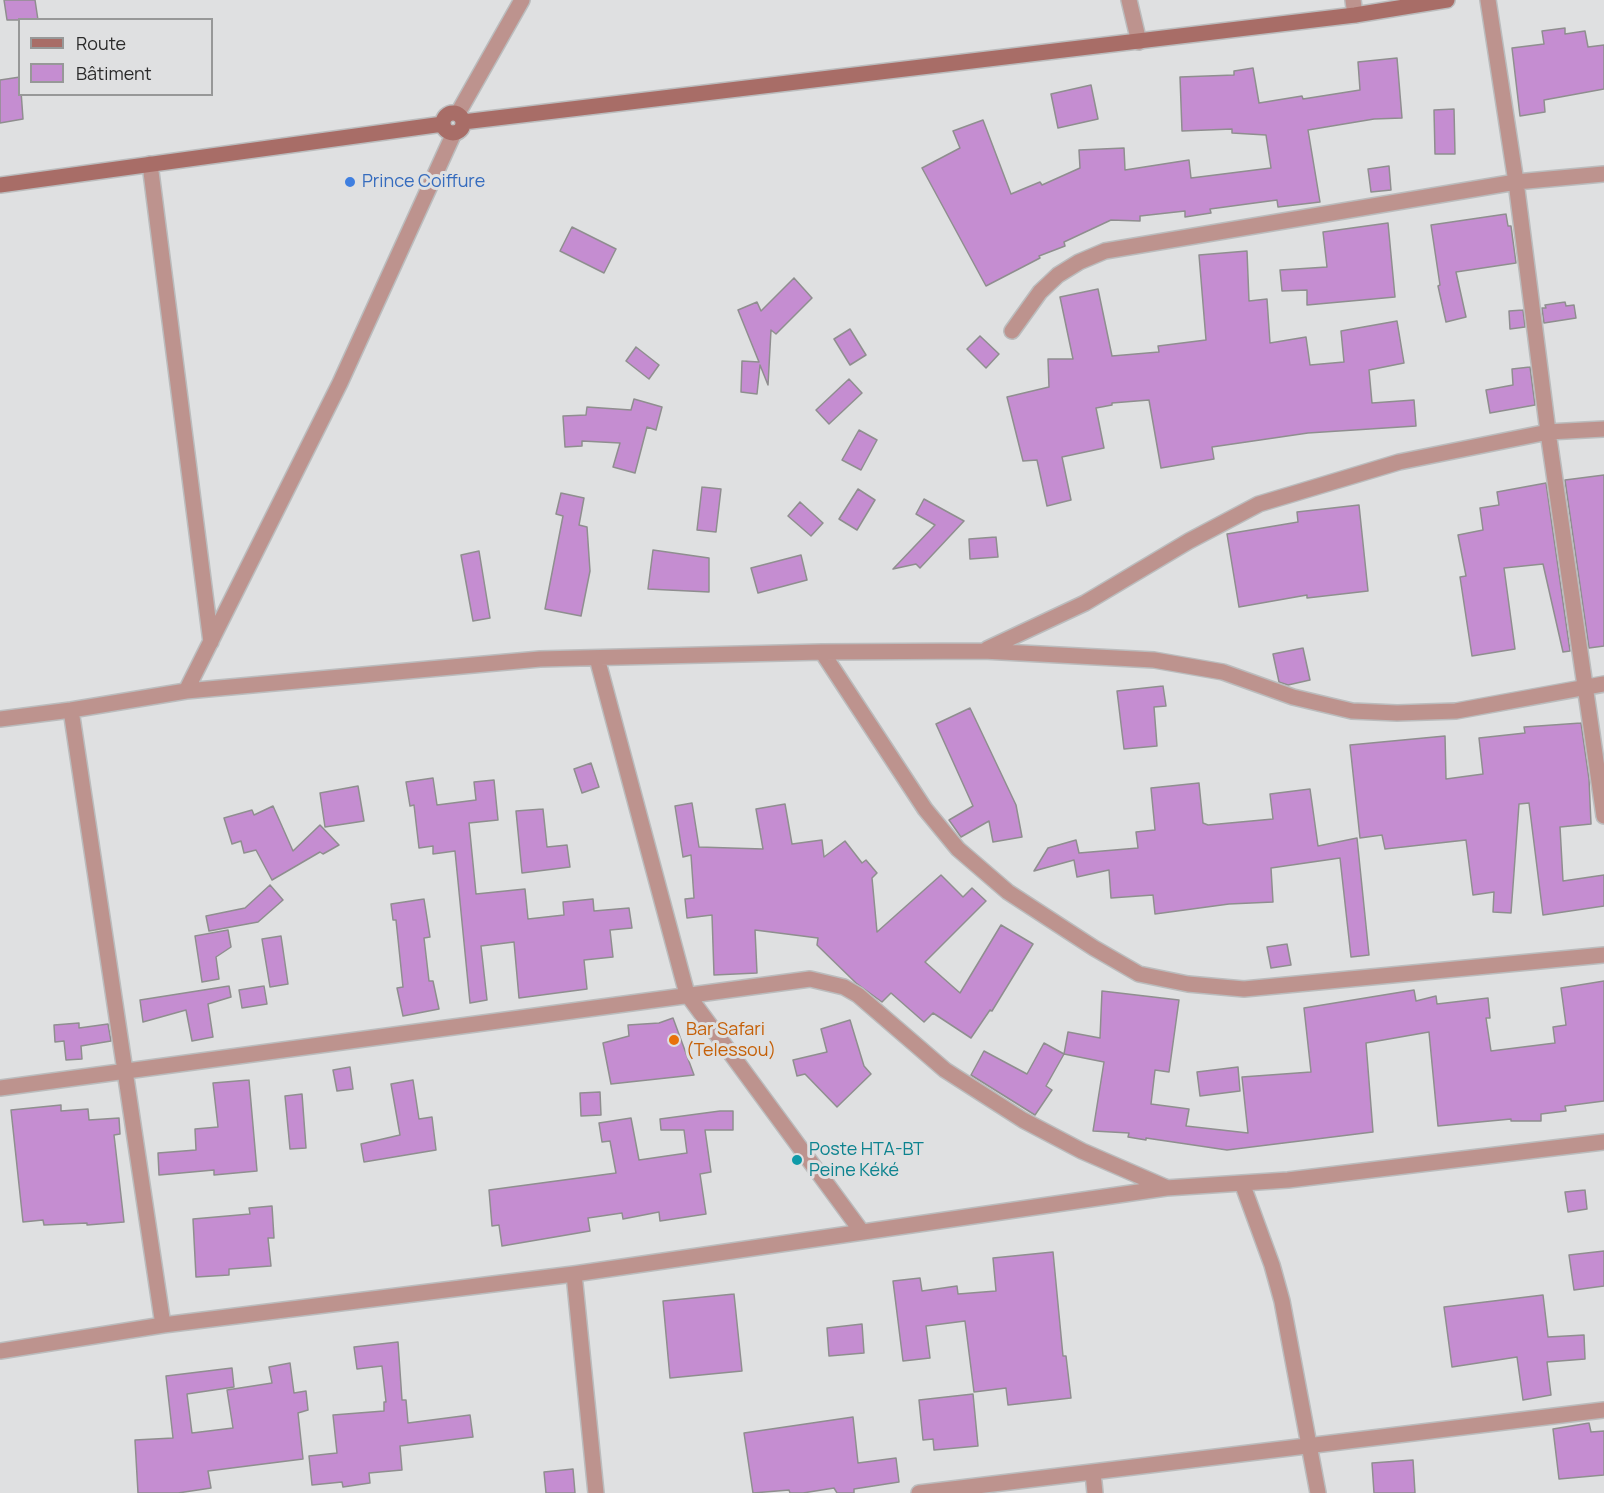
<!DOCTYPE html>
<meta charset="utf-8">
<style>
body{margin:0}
#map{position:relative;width:1604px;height:1493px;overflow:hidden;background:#dfe0e1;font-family:Manrope,sans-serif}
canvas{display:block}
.legend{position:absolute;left:18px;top:18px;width:195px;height:78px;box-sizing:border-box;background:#dfe0e1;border:2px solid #979898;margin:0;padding:8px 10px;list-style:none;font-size:18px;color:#2b2b2b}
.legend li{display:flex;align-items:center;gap:12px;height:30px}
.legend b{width:30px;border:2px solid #979898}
</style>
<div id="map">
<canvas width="1604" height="1493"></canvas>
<ul class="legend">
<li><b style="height:8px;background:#a86d67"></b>Route</li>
<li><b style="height:16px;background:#c58dd1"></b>Bâtiment</li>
</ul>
</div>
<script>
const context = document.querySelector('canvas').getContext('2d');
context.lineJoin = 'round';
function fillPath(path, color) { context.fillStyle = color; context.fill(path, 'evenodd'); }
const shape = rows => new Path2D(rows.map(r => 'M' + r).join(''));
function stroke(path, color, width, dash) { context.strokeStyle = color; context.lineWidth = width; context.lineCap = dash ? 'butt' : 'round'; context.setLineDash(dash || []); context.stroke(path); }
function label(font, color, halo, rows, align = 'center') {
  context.font = font + ' Manrope,sans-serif'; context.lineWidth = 6; context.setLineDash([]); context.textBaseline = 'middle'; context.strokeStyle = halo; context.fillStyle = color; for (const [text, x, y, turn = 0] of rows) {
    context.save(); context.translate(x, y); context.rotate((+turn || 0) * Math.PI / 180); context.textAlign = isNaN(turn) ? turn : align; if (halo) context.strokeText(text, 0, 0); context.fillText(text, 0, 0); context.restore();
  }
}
const building = shape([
 [4,0,35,0,38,20,7,20,4,0],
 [1565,28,1565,34,1585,31,1588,47,1604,45,1604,89,1544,100,1545,112,1520,116,1512,48,1544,44,1542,31,1565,28],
 [1397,58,1402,118,1374,119,1308,130,1320,202,1278,207,1277,200,1210,209,1211,213,1185,217,1185,211,1140,216,1140,221,1111,220,1064,242,1065,246,1039,256,1040,258,986,286,922,168,960,148,953,131,983,120,1011,194,1040,182,1042,185,1080,168,1079,150,1124,148,1125,170,1189,160,1191,178,1271,168,1266,135,1232,133,1232,129,1182,131,1180,77,1234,75,1234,71,1253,68,1259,103,1302,96,1303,99,1360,90,1358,62,1397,58],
 [20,77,23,119,0,123,0,80,20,77],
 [1091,85,1098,119,1058,128,1051,94,1091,85],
 [1454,109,1455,154,1435,154,1434,110,1454,109],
 [1389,166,1391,190,1371,192,1368,169,1389,166],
 [1506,214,1508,226,1511,226,1516,263,1456,272,1466,317,1446,322,1438,286,1440,285,1431,225,1506,214],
 [1388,223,1395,297,1307,305,1307,290,1282,291,1280,270,1327,267,1323,232,1388,223],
 [572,227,616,249,604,273,560,251,572,227],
 [1247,251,1249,301,1267,299,1270,343,1306,337,1310,365,1344,362,1341,331,1397,321,1404,363,1369,370,1372,403,1414,400,1416,426,1308,433,1212,447,1214,459,1161,468,1149,400,1112,403,1112,405,1096,408,1104,448,1062,457,1071,500,1047,506,1037,460,1023,461,1007,397,1049,387,1048,359,1073,359,1060,297,1098,289,1112,356,1159,352,1158,346,1206,340,1199,255,1247,251],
 [794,278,812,298,776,334,771,330,768,385,760,365,757,394,741,392,742,361,759,362,738,310,757,302,761,311,794,278],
 [1565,302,1566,306,1574,305,1576,318,1544,323,1542,308,1546,308,1545,305,1565,302],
 [1523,310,1525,327,1510,329,1509,311,1523,310],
 [850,329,866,355,850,365,834,339,850,329],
 [980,336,999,354,986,368,967,349,980,336],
 [636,347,659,365,649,379,626,361,636,347],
 [1530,367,1535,405,1490,413,1486,390,1513,385,1512,369,1530,367],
 [849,379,862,393,829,424,816,410,849,379],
 [634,399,662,407,656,430,647,427,635,473,613,467,620,443,582,441,582,446,565,447,563,416,586,415,587,407,631,410,634,399],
 [859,430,877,440,861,470,842,460,859,430],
 [1604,475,1604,646,1589,648,1565,480,1604,475],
 [1546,483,1570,651,1563,652,1543,564,1504,568,1515,649,1472,656,1460,577,1466,576,1458,535,1483,530,1480,508,1499,505,1497,492,1546,483],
 [702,487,721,489,716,532,697,530,702,487],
 [858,489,875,500,857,530,839,519,858,489],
 [561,493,584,498,579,525,587,527,590,571,581,616,545,609,563,516,556,514,561,493],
 [924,499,964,521,920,568,916,564,893,569,935,525,916,514,924,499],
 [800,502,823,523,811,536,788,516,800,502],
 [1359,505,1368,591,1307,598,1307,595,1239,607,1227,534,1298,522,1297,512,1359,505],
 [996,537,998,557,970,559,969,539,996,537],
 [653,550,709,558,709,592,648,589,653,550],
 [479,551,490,618,473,621,461,555,479,551],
 [801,555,807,580,758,593,751,568,801,555],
 [1303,648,1310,680,1288,685,1279,682,1273,654,1303,648],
 [1163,686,1166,706,1154,707,1157,746,1124,749,1117,691,1163,686],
 [970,708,1016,805,1022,837,993,842,989,821,961,837,949,820,973,806,936,724,970,708],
 [1581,723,1589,779,1591,824,1560,827,1563,881,1604,875,1604,906,1543,915,1529,803,1519,804,1511,913,1493,912,1494,892,1473,895,1466,840,1385,849,1382,835,1360,838,1350,745,1445,736,1446,779,1483,774,1479,738,1525,733,1524,727,1581,723],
 [591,763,599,787,582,793,574,769,591,763],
 [433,778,437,805,476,800,474,782,494,780,498,820,469,823,476,894,525,889,528,919,564,915,563,902,593,899,594,911,629,908,632,928,610,930,613,957,584,960,587,989,519,998,514,942,481,946,487,1000,470,1003,455,851,433,854,433,846,419,848,414,805,410,806,406,782,433,778],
 [1199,783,1203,823,1208,825,1273,819,1270,794,1310,789,1318,846,1357,838,1369,955,1351,957,1340,858,1271,868,1273,902,1229,904,1155,914,1153,895,1111,898,1109,870,1077,877,1074,860,1034,871,1048,848,1076,840,1079,853,1138,848,1136,832,1155,830,1151,788,1199,783],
 [358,786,364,821,325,827,320,793,358,786],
 [692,803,699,847,763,849,756,809,785,804,792,844,822,840,824,857,845,841,862,863,866,860,877,873,872,878,877,932,941,875,963,897,972,888,986,901,925,962,960,993,1001,925,1033,944,992,1011,990,1010,971,1038,933,1013,924,1022,891,993,882,1002,856,983,817,945,818,938,755,930,757,973,714,975,712,915,687,918,685,899,694,898,691,855,683,857,675,806,692,803],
 [273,806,293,851,320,825,339,845,323,854,320,852,272,880,256,850,244,853,241,841,232,844,224,818,252,810,254,815,273,806],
 [543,809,547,847,567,845,570,867,522,873,516,811,543,809],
 [270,885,283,900,258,922,209,931,206,916,245,908,270,885],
 [424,899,430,937,424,938,429,981,433,981,439,1009,403,1016,397,988,403,987,396,920,393,920,391,904,424,899],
 [228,930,231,947,216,957,219,979,202,982,195,936,228,930],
 [281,936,288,984,270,987,262,939,281,936],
 [1287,944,1291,965,1271,968,1267,947,1287,944],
 [1604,981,1604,1101,1565,1106,1566,1111,1541,1114,1541,1121,1511,1121,1511,1119,1438,1126,1429,1032,1366,1043,1373,1132,1227,1150,1146,1138,1146,1140,1128,1137,1129,1133,1093,1131,1104,1062,1064,1054,1068,1032,1100,1038,1102,991,1179,1000,1169,1072,1155,1070,1151,1104,1189,1109,1186,1126,1248,1133,1242,1077,1311,1072,1304,1008,1414,990,1416,1001,1436,996,1437,1004,1488,998,1490,1018,1486,1018,1491,1051,1555,1043,1553,1027,1566,1025,1561,988,1604,981],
 [229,986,231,997,208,1004,213,1037,192,1041,186,1010,143,1022,140,1000,229,986],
 [264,986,267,1004,242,1008,239,990,264,986],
 [673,1018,694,1075,611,1084,603,1043,629,1036,628,1025,659,1023,673,1018],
 [850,1020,864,1066,871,1074,837,1107,805,1074,797,1076,793,1060,827,1052,821,1029,850,1020],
 [79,1023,79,1028,108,1024,111,1041,81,1046,82,1059,66,1060,64,1041,55,1042,54,1025,79,1023],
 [1044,1043,1064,1054,1046,1086,1052,1090,1035,1115,971,1075,984,1051,1027,1074,1044,1043],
 [350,1067,353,1089,337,1091,333,1070,350,1067],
 [1238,1067,1240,1091,1200,1096,1197,1072,1238,1067],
 [249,1080,257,1171,214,1175,214,1170,159,1175,158,1153,196,1150,195,1129,218,1127,213,1083,249,1080],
 [413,1080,419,1119,432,1117,436,1150,364,1162,361,1144,400,1135,391,1084,413,1080],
 [600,1092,601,1115,581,1116,580,1093,600,1092],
 [302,1094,306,1148,290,1149,285,1096,302,1094],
 [61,1105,61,1111,88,1109,89,1120,119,1118,120,1134,114,1135,124,1222,87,1225,87,1223,44,1225,43,1220,23,1222,11,1110,61,1105],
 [720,1111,733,1111,733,1130,705,1130,711,1172,700,1174,706,1214,660,1221,659,1212,623,1219,622,1213,588,1218,590,1231,502,1246,499,1225,492,1226,489,1190,616,1173,610,1141,602,1142,599,1123,631,1118,639,1160,687,1153,684,1130,661,1130,660,1119,720,1111],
 [1585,1190,1587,1209,1568,1212,1565,1192,1585,1190],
 [272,1206,274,1238,268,1238,271,1266,229,1269,229,1275,196,1277,193,1219,250,1214,249,1208,272,1206],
 [1604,1251,1604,1286,1574,1290,1569,1255,1604,1251],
 [1053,1252,1063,1356,1066,1356,1071,1398,1008,1405,1006,1388,974,1392,965,1321,926,1326,930,1358,903,1361,893,1281,920,1278,922,1291,957,1286,958,1294,996,1291,993,1258,1053,1252],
 [734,1294,742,1371,670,1378,663,1301,734,1294],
 [1543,1295,1548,1337,1584,1335,1585,1359,1547,1362,1551,1395,1523,1400,1517,1357,1452,1367,1444,1307,1543,1295],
 [862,1324,864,1353,829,1356,827,1328,862,1324],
 [398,1342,402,1400,406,1400,408,1423,470,1415,473,1437,400,1446,402,1470,369,1473,370,1483,343,1487,342,1482,312,1485,309,1456,337,1453,333,1415,384,1411,384,1402,386,1402,382,1366,357,1369,354,1347,398,1342],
 [290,1363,294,1393,306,1391,308,1410,298,1413,303,1459,208,1471,211,1488,178,1493,138,1493,135,1440,173,1438,166,1376,232,1368,234,1387,187,1394,192,1433,233,1428,227,1390,272,1383,269,1367,290,1363],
 [973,1394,978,1446,934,1450,933,1439,923,1440,919,1400,973,1394],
 [853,1417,858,1463,896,1458,899,1482,854,1489,854,1493,837,1493,834,1488,803,1493,790,1493,789,1490,753,1493,744,1433,853,1417],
 [1589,1423,1591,1432,1604,1431,1604,1475,1559,1479,1553,1429,1589,1423],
 [1413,1460,1415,1493,1374,1493,1372,1463,1413,1460],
 [573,1469,575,1493,546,1493,544,1472,573,1469]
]);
fillPath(building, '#c58dd1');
stroke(building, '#8f8e8f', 1.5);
const street = shape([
 [1129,0,1139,42],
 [1353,0,1355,15],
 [1488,0,1516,182,1548,432,1604,816],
 [458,113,522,0],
 [150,164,211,642],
 [1012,331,1040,292,1058,275,1079,262,1105,251,1516,182,1604,174],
 [987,649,1085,603,1189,541,1259,504,1399,462,1548,432,1604,429],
 [822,652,925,809,958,849,1008,892,1094,948,1139,974,1188,984,1244,989,1604,955],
 [597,658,687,994,862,1232],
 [186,691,340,383,454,133],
 [71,710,163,1325],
 [0,719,71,710,186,691,540,659,822,652,983,651,1154,660,1223,672,1293,697,1352,711,1397,713,1456,711,1604,684],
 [0,1088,810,979,844,987,858,995,945,1070,1023,1120,1082,1151,1165,1187],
 [1242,1183,1272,1265,1282,1301,1318,1493],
 [574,1274,596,1493],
 [0,1351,163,1325,574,1274,1166,1188,1288,1180,1604,1142],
 [1093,1473,1095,1493],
 [919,1493,1604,1410]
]);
const secondary = shape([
 '443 123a10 10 0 1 1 20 0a10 10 0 1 1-20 0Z',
 [463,122,1355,15,1447,0],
 [0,185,443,124]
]);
stroke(street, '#bbbcbd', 18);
stroke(secondary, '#bbbcbd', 18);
stroke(street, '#bd938e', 15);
stroke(secondary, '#a86d67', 15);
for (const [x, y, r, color] of [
 [350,182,6,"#3f7fe0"],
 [674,1040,6,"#e8710a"],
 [797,1160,6,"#0f9aa8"]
]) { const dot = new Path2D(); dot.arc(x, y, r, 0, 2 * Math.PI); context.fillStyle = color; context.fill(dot); stroke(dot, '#dfe0e1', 2); }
label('18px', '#366cbe', '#dfe0e1', [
 ["Prince Coiffure",362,182]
], 'left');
label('18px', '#c56008', '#dfe0e1', [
 ["Bar Safari",686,1030],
 ["(Telessou)",686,1051]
], 'left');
label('18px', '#0d838f', '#dfe0e1', [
 ["Poste HTA-BT",809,1150],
 ["Peine Kéké",809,1171]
], 'left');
</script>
